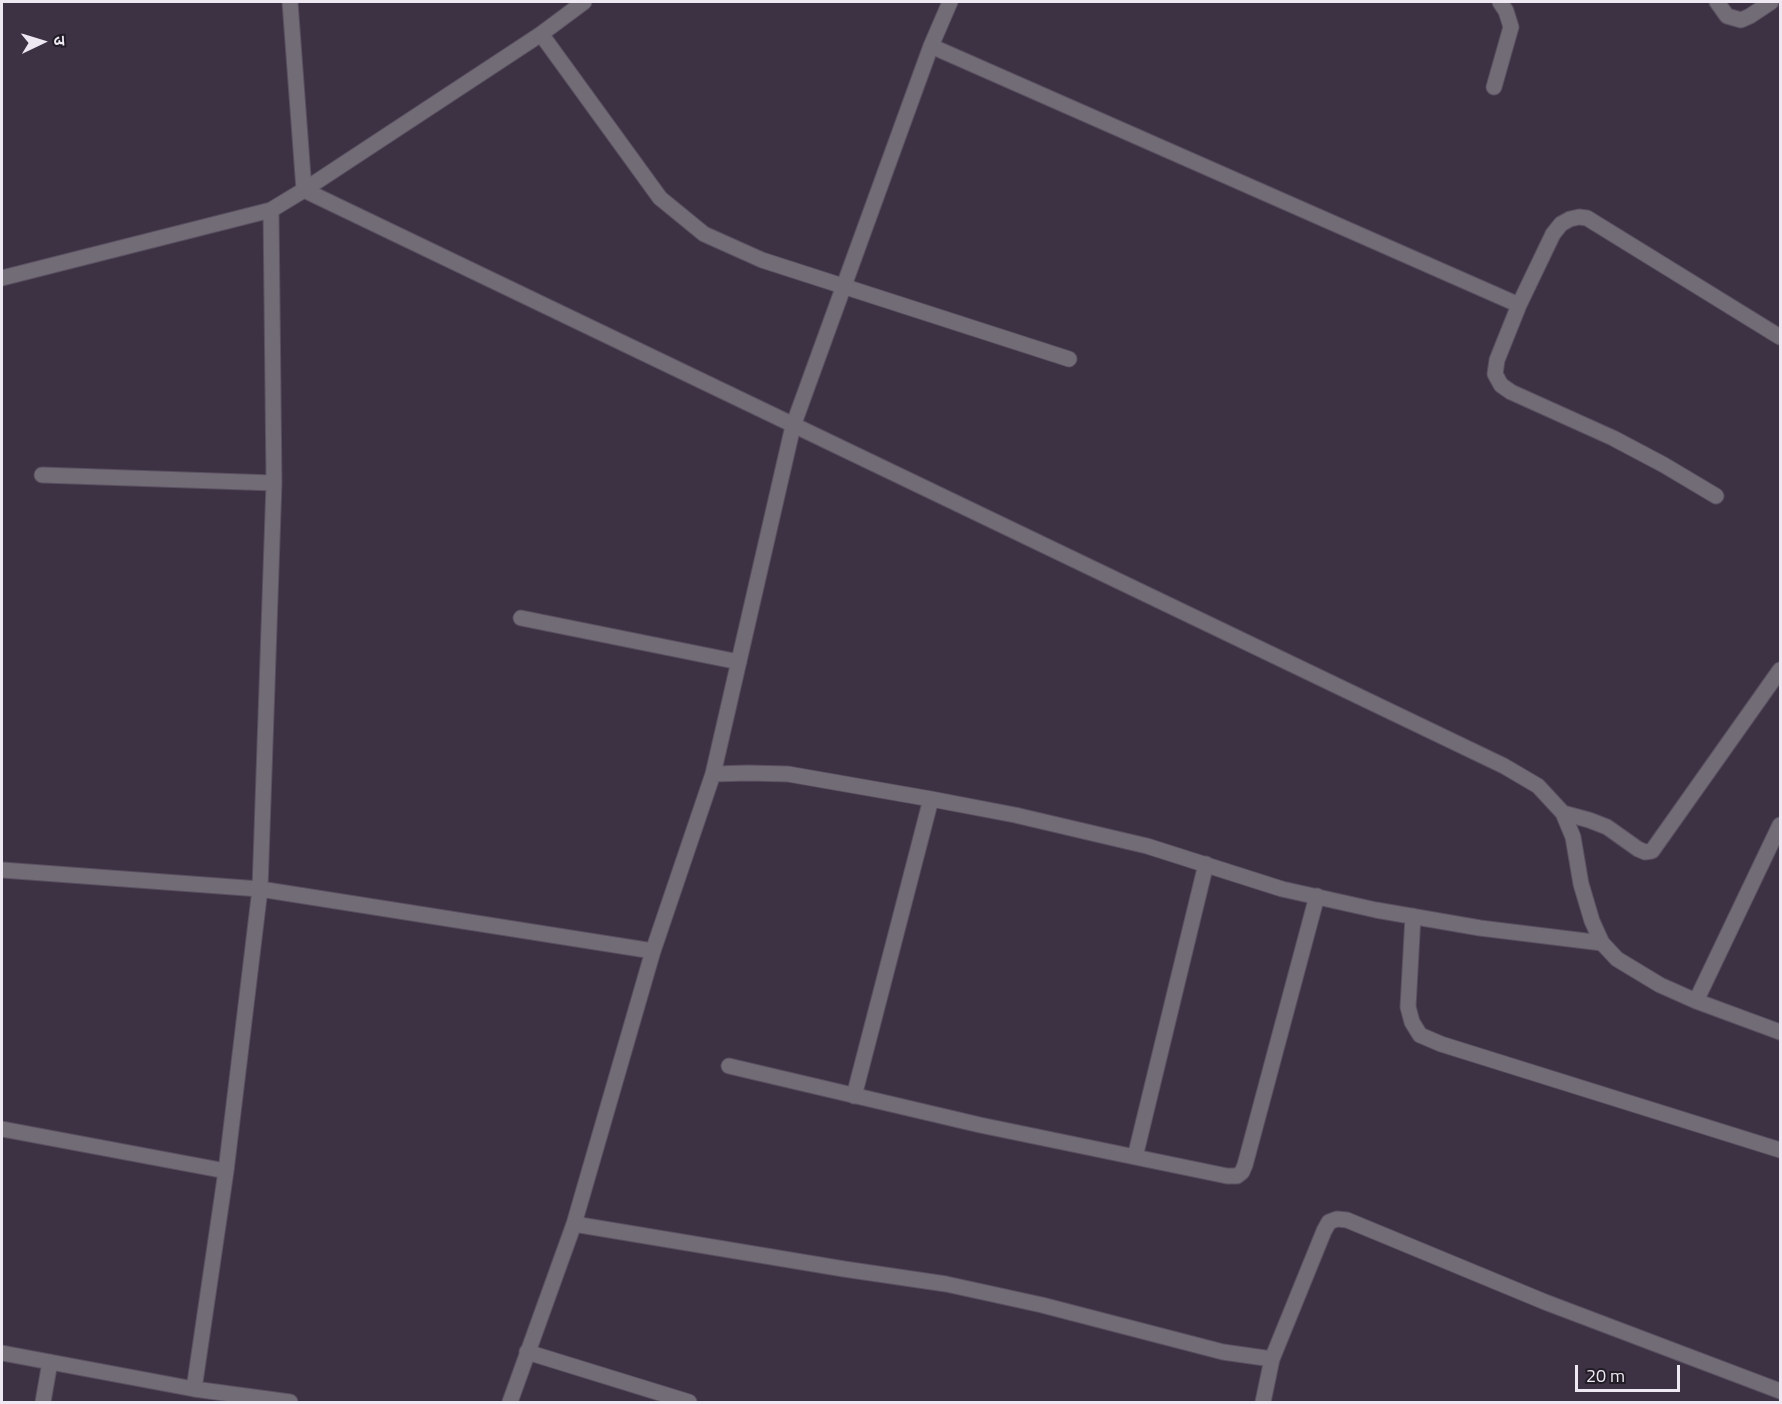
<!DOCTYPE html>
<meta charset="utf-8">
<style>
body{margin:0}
#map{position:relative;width:1782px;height:1404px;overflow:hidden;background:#3d3244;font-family:"Titillium Web","Noto Sans Devanagari",sans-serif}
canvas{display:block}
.frame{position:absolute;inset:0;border:3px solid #eee8f3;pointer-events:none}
.north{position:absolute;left:12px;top:12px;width:60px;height:60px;-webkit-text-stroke:4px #211c25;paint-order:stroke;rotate:86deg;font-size:16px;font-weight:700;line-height:24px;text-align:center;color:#eee8f3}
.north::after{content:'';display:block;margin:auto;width:21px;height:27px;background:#eee8f3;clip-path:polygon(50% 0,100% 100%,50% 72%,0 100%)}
.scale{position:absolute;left:1575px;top:1365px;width:105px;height:27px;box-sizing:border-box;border:3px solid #eee8f3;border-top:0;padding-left:8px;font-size:18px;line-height:21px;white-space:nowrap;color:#eee8f3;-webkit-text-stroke:4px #211c25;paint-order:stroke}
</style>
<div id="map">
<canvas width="1782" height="1404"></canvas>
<div class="frame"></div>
<div class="north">उ</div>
<div class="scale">20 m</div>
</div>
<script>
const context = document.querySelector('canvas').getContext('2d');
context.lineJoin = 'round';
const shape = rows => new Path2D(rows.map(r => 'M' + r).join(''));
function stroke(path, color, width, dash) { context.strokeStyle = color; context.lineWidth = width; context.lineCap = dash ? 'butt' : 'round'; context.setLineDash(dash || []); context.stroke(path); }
const minor = shape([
 [290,2,304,190,1504,766,1538,786,1563,813,1573,837,1581,884,1592,921,1602,943,1617,959,1660,985,1696,1001,1780,1032],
 [1717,2,1727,16,1741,20,1750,16,1771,2],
 [541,34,660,198,704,234,762,260,1069,359],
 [931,46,1519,305],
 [1494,87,1511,27,1506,11,1500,2],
 [2,278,271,210,304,190,541,34,584,2],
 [42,475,274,483],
 [1716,496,1664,465,1613,438,1511,392,1501,385,1495,374,1497,360,1519,305,1553,234,1561,224,1570,219,1579,217,1587,218,1780,337],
 [521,618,739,662],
 [713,774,748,773,788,774,931,799,1015,815,1147,846,1282,889,1376,910,1480,928,1602,943],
 [1563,813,1589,820,1607,827,1638,849,1645,852,1652,851,1780,670],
 [2,870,260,889,653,951],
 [1413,916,1408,1007,1412,1022,1420,1035,1441,1044,1780,1150],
 [1696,1001,1780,825],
 [729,1066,980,1125,1227,1176,1237,1176,1242,1172,1245,1165,1317,896],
 [854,1096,931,799],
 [2,1129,226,1171],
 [1135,1157,1206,864],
 [574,1224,844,1269,946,1284,1042,1305,1223,1352,1272,1359,1324,1231,1329,1222,1337,1219,1347,1220,1545,1302,1780,1391],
 [527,1352,689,1402],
 [2,1353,194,1389,290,1402],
 [194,1389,226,1171,260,889,274,483,271,210],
 [43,1402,50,1362],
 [510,1402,574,1224,653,951,713,774,793,426,931,46,950,2],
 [1263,1402,1272,1359]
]);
stroke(minor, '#594f60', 17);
stroke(minor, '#716c75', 15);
</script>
